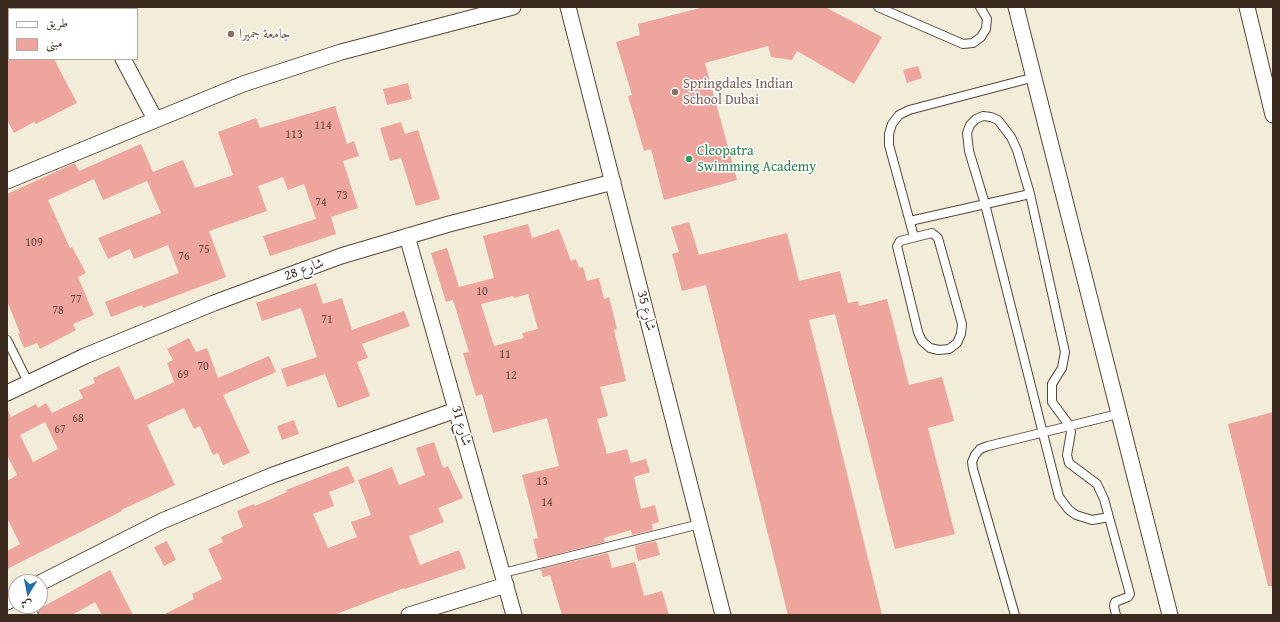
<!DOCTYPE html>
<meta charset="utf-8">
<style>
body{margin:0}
#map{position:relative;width:1280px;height:622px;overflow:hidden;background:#f2edd8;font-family:"Gentium Book Plus",Amiri,serif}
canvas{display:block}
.frame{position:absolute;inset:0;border:8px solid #3b2a1e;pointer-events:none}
.legend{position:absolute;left:8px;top:8px;width:130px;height:52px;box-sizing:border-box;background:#fff;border:1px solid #b1aaa5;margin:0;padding:5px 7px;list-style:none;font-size:12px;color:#3b2a1e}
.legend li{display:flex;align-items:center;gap:8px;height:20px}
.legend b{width:20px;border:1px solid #b1aaa5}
.north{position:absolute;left:8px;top:574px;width:40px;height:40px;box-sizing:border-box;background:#fff;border:1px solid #b1aaa5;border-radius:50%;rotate:190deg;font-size:11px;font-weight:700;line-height:16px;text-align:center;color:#3b2a1e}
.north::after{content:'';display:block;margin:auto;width:14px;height:18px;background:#1f6fb2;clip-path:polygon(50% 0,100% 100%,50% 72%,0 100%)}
</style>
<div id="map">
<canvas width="1280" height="622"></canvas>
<div class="frame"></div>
<ul class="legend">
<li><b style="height:5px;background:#fff"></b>طريق</li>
<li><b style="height:11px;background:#eea59d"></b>مبنى</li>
</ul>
<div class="north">ش</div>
</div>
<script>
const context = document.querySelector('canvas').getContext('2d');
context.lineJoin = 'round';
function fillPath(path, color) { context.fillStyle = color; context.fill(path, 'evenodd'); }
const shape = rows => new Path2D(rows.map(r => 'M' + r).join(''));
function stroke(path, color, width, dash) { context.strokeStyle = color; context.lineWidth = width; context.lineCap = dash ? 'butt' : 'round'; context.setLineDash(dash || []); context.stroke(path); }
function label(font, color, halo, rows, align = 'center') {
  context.font = font + ' "Gentium Book Plus",Amiri,serif'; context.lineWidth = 3; context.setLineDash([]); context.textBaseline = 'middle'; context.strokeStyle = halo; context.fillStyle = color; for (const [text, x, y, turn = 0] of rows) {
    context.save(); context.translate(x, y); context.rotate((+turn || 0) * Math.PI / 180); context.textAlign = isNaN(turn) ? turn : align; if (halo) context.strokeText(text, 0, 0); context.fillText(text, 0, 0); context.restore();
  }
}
fillPath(shape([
 [704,7,825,7,882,37,854,84,797,51,792,60,771,57,768,46,705,63,737,180,664,200,651,149,644,151,628,96,632,95,616,42,640,35,638,24],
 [7,59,54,59,77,103,36,124,34,122,14,133,7,120],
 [918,66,922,78,907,83,903,70],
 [408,83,412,99,387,105,383,89],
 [335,106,347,144,354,141,359,156,343,161,358,208,331,217,336,234,270,256,263,236,316,219,304,184,288,190,283,177,258,186,267,211,209,231,226,277,143,308,142,305,111,317,105,302,179,273,168,245,134,259,130,249,108,259,98,238,161,213,147,181,103,200,94,179,48,200,70,248,72,247,86,273,78,277,94,315,73,324,76,330,40,349,37,343,24,348,18,334,20,333,7,301,7,194,75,163,79,171,141,144,153,172,183,160,195,188,233,175,218,132,256,118,260,128],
 [401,122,405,134,418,130,440,199,416,206,401,158,390,161,380,128],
 [689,222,699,255,787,233,799,281,840,271,848,303,858,301,859,306,887,299,909,385,942,377,954,421,928,428,955,534,895,549,835,314,809,320,882,615,788,615,706,285,682,291,672,254,679,252,671,227],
 [528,224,532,238,559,229,571,261,576,259,579,268,583,267,587,281,599,278,604,299,609,297,617,329,614,330,626,381,600,387,608,416,597,419,607,454,627,449,631,463,646,459,650,472,634,477,641,509,655,505,659,522,652,524,653,530,632,535,631,530,604,538,605,542,538,559,533,539,538,538,522,475,559,466,547,418,493,433,482,394,476,396,463,353,469,352,453,300,446,302,431,253,447,248,459,287,494,278,483,236],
 [528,294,538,329,522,333,524,338,494,346,481,304,513,296,514,298],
 [316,283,323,304,342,298,352,330,404,311,410,326,362,344,368,358,357,362,370,396,338,408,325,374,287,387,281,369,317,357,301,308,262,321,256,303],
 [189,338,196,352,207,348,218,378,269,356,276,372,223,395,250,453,223,465,218,453,213,455,200,426,194,429,184,408,147,425,175,485,121,510,122,511,7,569,7,551,20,544,7,518,7,481,17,475,7,455,7,409,11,417,36,404,38,408,46,403,52,413,83,398,79,390,95,383,93,378,119,366,135,400,174,382,167,363,173,360,167,349],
 [45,422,58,449,33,462,20,435],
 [1273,412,1273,586,1268,586,1228,424],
 [294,420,299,434,282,440,277,426],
 [434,442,443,468,448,466,463,498,438,508,444,522,409,536,420,565,459,550,466,568,405,589,404,588,334,615,163,615,194,599,192,594,222,579,208,549,223,542,221,537,243,527,237,511,254,504,255,506,287,492,286,490,348,466,355,482,329,492,334,506,313,514,328,548,357,537,351,522,371,515,358,480,392,467,399,485,425,475,416,448],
 [167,541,176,560,164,566,154,547],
 [656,541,660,555,638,561,635,546],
 [608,553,612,568,635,562,644,596,662,591,669,615,562,615,550,575,543,577,541,569],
 [110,570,133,615,102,615,95,602,72,615,39,615,37,610]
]), '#eea59d');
const lane = shape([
 [878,7,963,44,973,43,981,37,986,29,987,19,980,7],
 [910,221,1030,194],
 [932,233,938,238,962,324,961,334,957,343,949,349,939,350,930,348,922,341,918,332,897,246,900,241,932,233],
 [914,237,889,145,889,134,892,124,899,115,909,110,1035,77],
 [7,340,28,382],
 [1109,517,1092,520,1076,515,1069,510,1059,497,985,204,969,151,967,133,970,125,976,119,983,116,991,117,998,120,1011,137,1017,150,1030,194,1065,352,1062,368,1052,384,1052,402,1069,425,1071,432,1067,455,1069,463,1097,484,1104,499,1130,594,1128,597,1115,602,1114,606,1116,615],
 [503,573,700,524],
 [29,606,34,615],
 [1015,615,973,469,972,462,975,455,980,449,988,446,1118,414]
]);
const street = shape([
 [96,7,97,9],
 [568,7,723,615],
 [1016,7,1170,615],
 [1247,7,1273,115],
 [123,59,155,119],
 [7,181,243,84,341,52,513,7],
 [407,236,514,615],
 [7,393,85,356,214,303,341,256,449,224,613,182],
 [40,583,162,521,217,498,273,475,456,410],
 [7,602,16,597],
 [409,615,506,585]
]);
stroke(lane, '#56473a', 10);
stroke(street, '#56473a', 17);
stroke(lane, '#fff', 8);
stroke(street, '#fff', 15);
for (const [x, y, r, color] of [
 [231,34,4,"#8d6e63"],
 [675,92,4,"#8d6e63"],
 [689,159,4,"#2e9e5b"]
]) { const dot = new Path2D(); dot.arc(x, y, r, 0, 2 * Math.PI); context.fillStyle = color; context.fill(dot); stroke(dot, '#fff', 1.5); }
label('12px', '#68493e', null, [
 ["114",323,126],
 ["113",294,135],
 ["73",342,196],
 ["74",321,203],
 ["109",34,243],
 ["75",204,250],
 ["76",184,257],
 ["10",482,292],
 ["77",76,300],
 ["78",58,311],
 ["71",327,320],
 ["11",505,355],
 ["70",203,367],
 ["69",183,375],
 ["12",511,376],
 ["68",78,419],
 ["67",60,430],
 ["13",542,482],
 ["14",547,503]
]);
label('14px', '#785e54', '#fff', [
 ["جامعة جميرا",239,34],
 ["Springdales Indian",683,84],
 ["School Dubai",683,100]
], 'left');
label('14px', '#27864d', '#fff', [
 ["Cleopatra",697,151],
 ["Swimming Academy",697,167]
], 'left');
label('14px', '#3b2a1e', '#fff', [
 ["شارع 28",304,270,-20],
 ["شارع 35",646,311,76],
 ["شارع 31",461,426,74]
]);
</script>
